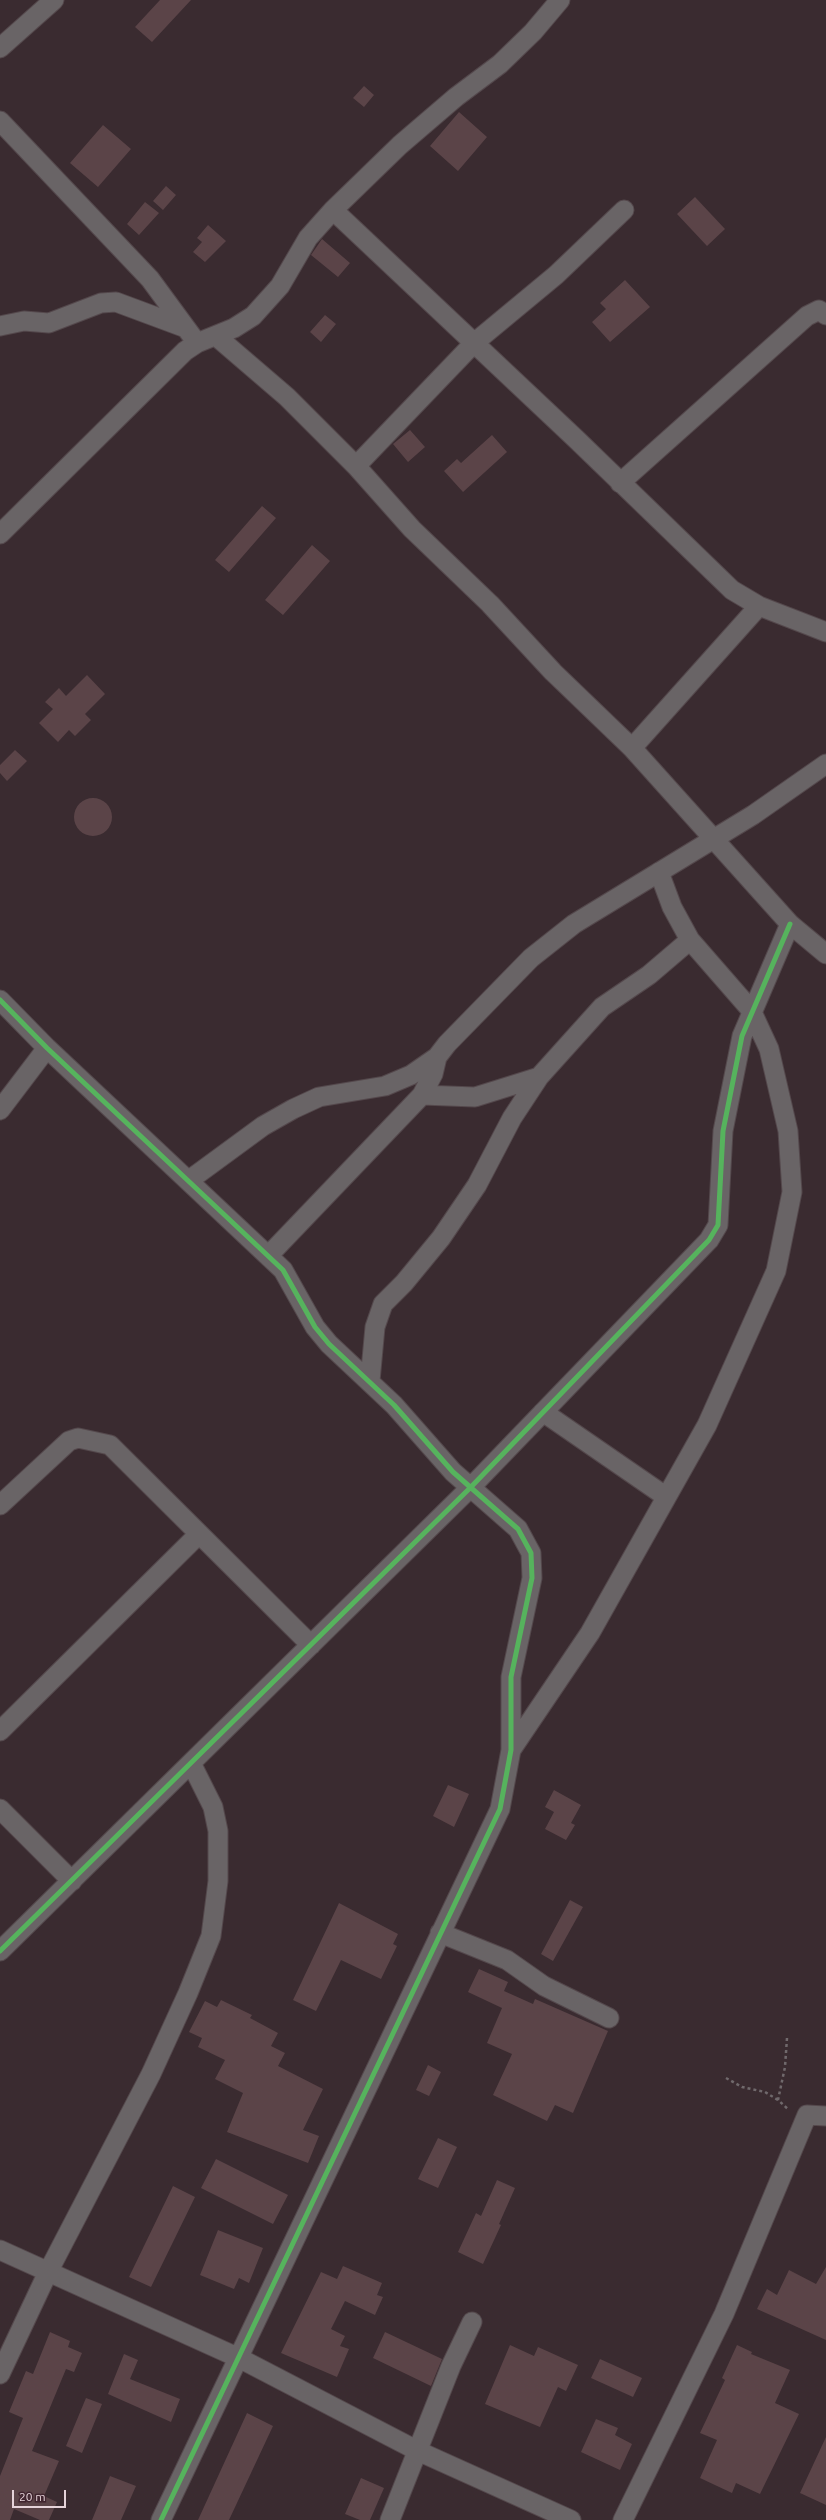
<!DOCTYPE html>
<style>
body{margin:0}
#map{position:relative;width:826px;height:2520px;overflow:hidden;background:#3a2b30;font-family:Ubuntu,sans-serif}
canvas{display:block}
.scale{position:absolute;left:12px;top:2490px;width:54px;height:18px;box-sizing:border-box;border:2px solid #e5d3d9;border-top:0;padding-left:5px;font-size:12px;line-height:14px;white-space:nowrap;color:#e5d3d9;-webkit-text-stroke:3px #40252f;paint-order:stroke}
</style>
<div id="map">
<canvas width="826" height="2520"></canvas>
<div class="scale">20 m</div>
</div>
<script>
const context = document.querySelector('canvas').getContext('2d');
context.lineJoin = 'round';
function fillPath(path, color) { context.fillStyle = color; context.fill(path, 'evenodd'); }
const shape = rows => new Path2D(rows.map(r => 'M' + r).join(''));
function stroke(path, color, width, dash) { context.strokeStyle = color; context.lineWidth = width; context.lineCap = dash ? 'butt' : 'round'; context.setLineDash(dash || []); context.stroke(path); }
fillPath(shape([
 [160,0,191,0,152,42,135,27],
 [364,86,374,95,364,107,353,98],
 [459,112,487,137,458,171,430,146],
 [103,125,131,149,98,187,70,163],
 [166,186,176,195,163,210,153,201],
 [695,197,725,229,707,246,677,214],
 [145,202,159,213,139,235,127,224],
 [208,225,226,241,205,262,193,252,202,242,197,238],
 [322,239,350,263,338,277,311,255],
 [625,280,650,307,610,342,592,322,606,309,600,303],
 [325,315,336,324,321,342,310,332],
 [410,430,425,447,408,462,393,444],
 [492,435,507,452,463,492,444,471,457,459,461,463],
 [262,506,276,518,229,572,215,560],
 [312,545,330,561,283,615,265,600],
 [87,675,105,694,85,714,91,720,75,736,69,730,58,742,39,723,53,709,45,702,59,688,66,696],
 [15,750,27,761,7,781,0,773,0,765],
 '74 817a19 19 0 1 1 38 0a19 19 0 1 1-38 0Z',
 [448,1785,469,1794,454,1827,433,1816],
 [554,1790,581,1805,571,1823,575,1825,566,1840,545,1829,554,1812,545,1807],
 [570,1900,583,1907,553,1961,541,1954],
 [339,1903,398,1934,393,1944,397,1946,381,1979,341,1960,316,2011,293,2000],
 [479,1969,508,1982,504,1991,533,2004,535,1999,608,2031,573,2113,555,2105,547,2121,493,2095,512,2054,487,2043,502,2008,468,1992],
 [221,2000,252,2015,250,2018,278,2033,271,2046,285,2053,278,2066,323,2089,303,2130,319,2136,308,2163,227,2132,243,2093,215,2079,225,2060,198,2047,202,2038,189,2032,205,2001,217,2007],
 [428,2065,441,2072,429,2096,416,2090],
 [438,2138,457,2147,438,2188,418,2179],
 [216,2159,288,2195,273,2224,201,2188],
 [497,2180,515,2188,499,2224,501,2225,483,2264,458,2252,476,2213,481,2216],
 [173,2186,195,2197,151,2287,129,2277],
 [218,2230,263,2248,249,2283,239,2278,234,2289,200,2275],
 [343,2266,382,2283,377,2295,383,2297,375,2315,345,2301,331,2329,345,2336,340,2346,349,2349,337,2377,281,2353,321,2272,337,2279],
 [826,2267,826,2340,757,2309,767,2289,777,2295,789,2270,816,2284],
 [50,2332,70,2341,68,2347,82,2353,74,2372,66,2369,32,2451,59,2461,44,2496,57,2502,49,2520,40,2520,14,2509,10,2520,0,2520,0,2476,23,2418,9,2412,26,2371,33,2374],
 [385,2332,442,2359,431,2386,373,2358],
 [510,2345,534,2356,538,2347,578,2365,566,2391,558,2387,540,2427,485,2404],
 [737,2345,752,2352,751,2354,790,2370,775,2403,799,2414,760,2494,736,2483,732,2493,700,2478,717,2440,700,2433,725,2380,722,2378],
 [124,2354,138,2360,130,2379,180,2399,171,2422,108,2394],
 [600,2359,642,2378,633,2397,591,2378],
 [86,2398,102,2404,82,2453,66,2446],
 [247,2413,273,2426,229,2520,198,2520],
 [596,2419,618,2428,615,2435,632,2444,620,2470,581,2452],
 [826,2437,826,2505,800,2493],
 [110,2476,136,2486,121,2520,92,2520],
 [361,2478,384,2488,370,2520,360,2520,345,2514]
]), '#5b4448');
const minor = shape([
 [0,48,54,0],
 [0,121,150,279,197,343],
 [333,210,576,439,732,590,759,606,826,632],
 [0,326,24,321,49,323,101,303,116,302,186,328],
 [216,336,287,397,356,466,412,529,490,604,553,672,632,748,790,924,826,954],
 [356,466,474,343,556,275,624,210],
 [620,483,807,316,819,310,826,315],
 [0,534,185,351,197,343,234,328,253,316,280,286,308,238,333,210,400,145,456,97,500,64,533,32,560,0],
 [632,748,759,606],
 [0,1000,47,1048,283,1270,315,1327,329,1344,394,1405,453,1472,518,1529,531,1553,532,1578,511,1677,511,1750,500,1809,161,2520],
 [422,1095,475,1097,539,1077],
 [0,1110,47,1048],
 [188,1181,263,1126,293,1109,319,1097,385,1086,411,1075,437,1057],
 [268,1256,422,1095,433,1074,437,1057,447,1044,531,958,574,924,753,815,826,764],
 [370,1381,375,1327,383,1304,404,1283,441,1238,477,1185,512,1118,539,1077,602,1007,649,975,690,940],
 [543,1412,665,1496],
 [0,1505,69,1441,78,1438,110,1445,311,1645],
 [0,1731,199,1534],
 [511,1750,590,1633,707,1425,776,1271,792,1192,788,1131,769,1049,751,1010,690,940,672,907,659,872],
 [0,1809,72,1881],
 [440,1933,507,1960,544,1986,609,2018],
 [0,1951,471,1487,709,1240,718,1225,723,1131,742,1036,790,924],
 [0,2250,239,2358,418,2451,571,2520],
 [0,2374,48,2272,151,2074,188,1993,211,1936,218,1881,218,1831,213,1807,191,1763],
 [390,2520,451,2366,472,2322],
 [623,2520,724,2314,807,2115,826,2116]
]);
stroke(minor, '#54484c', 21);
stroke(shape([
 [787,2038,785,2067,778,2100,789,2110],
 [726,2078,742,2087,765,2092,778,2100]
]), '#70696c', 2.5, [3, 3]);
stroke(minor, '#696466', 19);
stroke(shape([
 [0,1000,47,1048,283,1270,315,1327,329,1344,394,1405,453,1472,518,1529,531,1553,532,1578,511,1677,511,1750,500,1809,161,2520],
 [0,1951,471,1487,709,1240,718,1225,723,1131,742,1036,790,924]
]), '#56b35d', 5);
</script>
